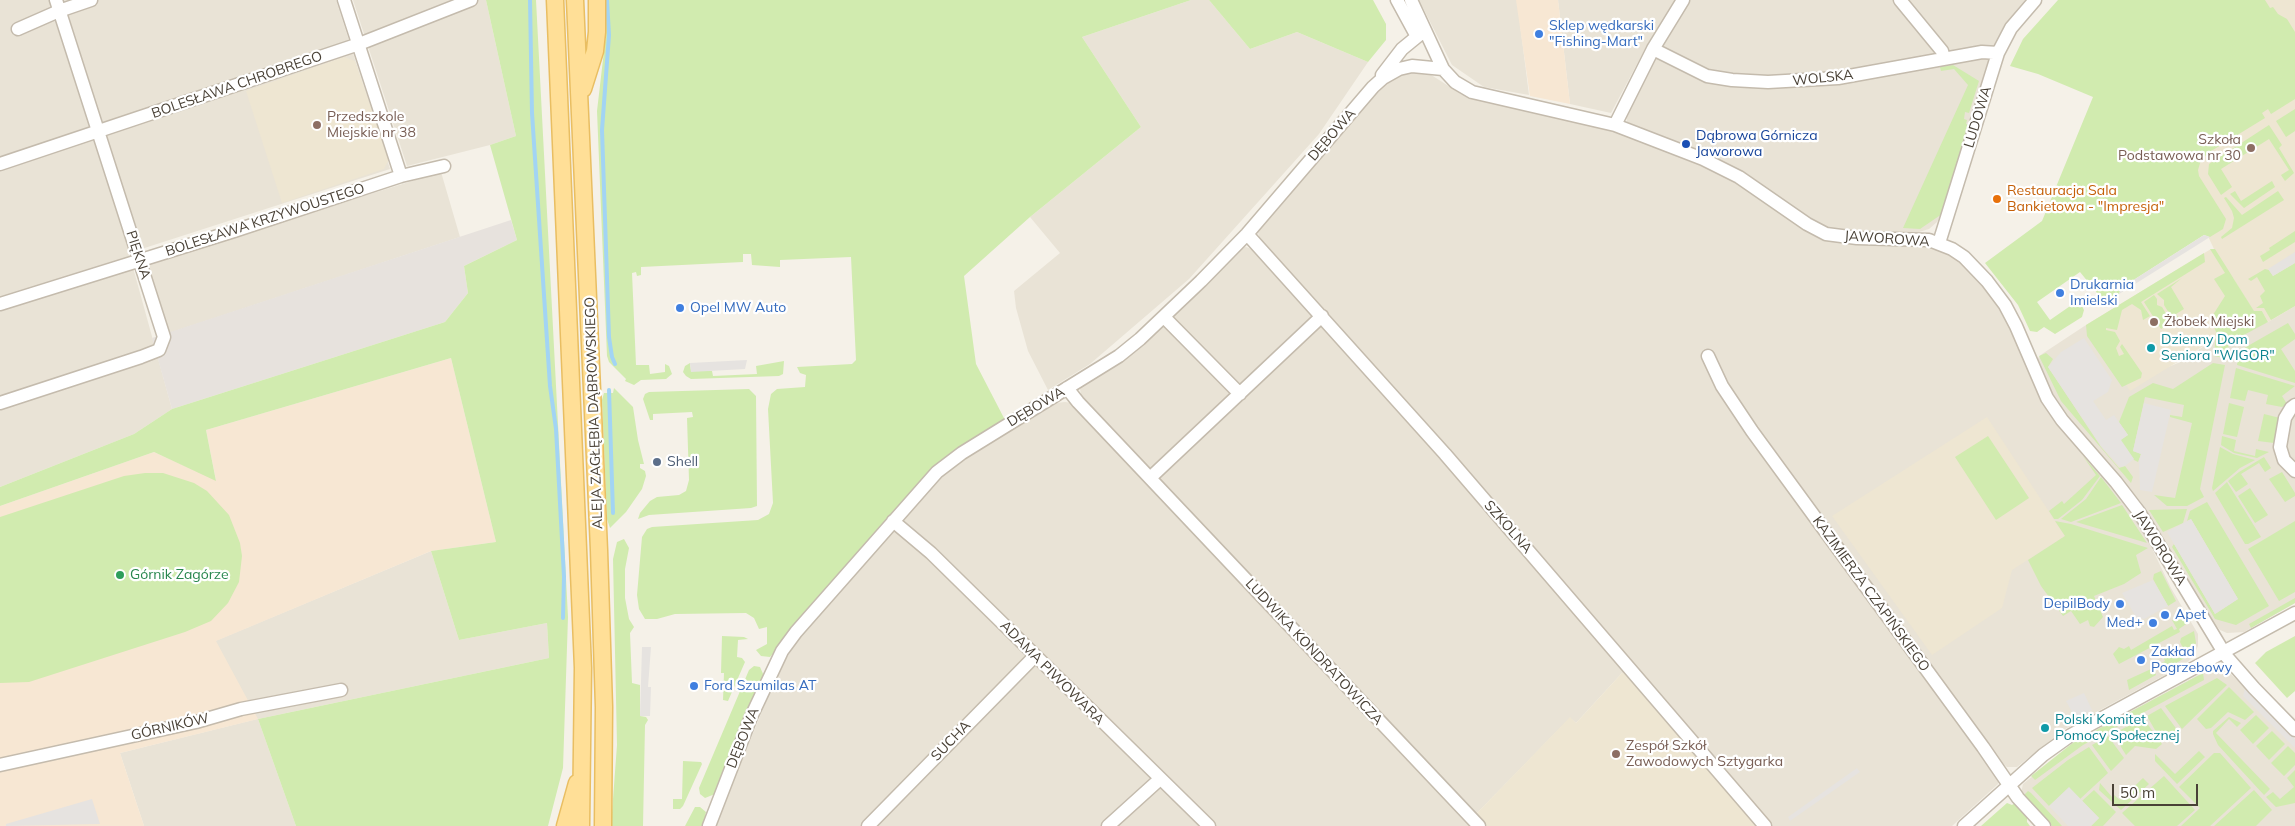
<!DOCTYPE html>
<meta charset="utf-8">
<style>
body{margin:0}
#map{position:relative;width:2295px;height:826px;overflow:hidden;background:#f5f1e8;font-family:Mulish,sans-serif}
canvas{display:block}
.scale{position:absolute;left:2112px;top:784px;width:86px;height:22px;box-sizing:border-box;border:2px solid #494136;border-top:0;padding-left:6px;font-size:15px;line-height:18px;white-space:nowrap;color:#494136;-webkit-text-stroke:4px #fff;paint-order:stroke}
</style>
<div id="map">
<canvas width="2295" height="826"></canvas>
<div class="scale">50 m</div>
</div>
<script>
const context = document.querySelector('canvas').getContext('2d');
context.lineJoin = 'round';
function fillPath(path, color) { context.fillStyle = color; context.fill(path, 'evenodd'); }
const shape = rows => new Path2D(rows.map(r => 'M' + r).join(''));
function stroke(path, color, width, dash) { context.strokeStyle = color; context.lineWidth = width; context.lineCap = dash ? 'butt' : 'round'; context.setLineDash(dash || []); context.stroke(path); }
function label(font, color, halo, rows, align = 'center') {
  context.font = font + ' Mulish,sans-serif'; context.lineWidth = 4.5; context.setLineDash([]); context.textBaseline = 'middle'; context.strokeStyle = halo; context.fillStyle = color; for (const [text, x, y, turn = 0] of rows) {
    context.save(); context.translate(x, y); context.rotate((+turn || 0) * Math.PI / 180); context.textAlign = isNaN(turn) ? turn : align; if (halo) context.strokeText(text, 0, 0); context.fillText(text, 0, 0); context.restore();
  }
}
fillPath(shape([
 [0,0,336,0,390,169,129,253,172,409,134,434,0,487],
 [353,0,486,0,516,136,490,145,407,166],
 [1191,0,1209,0,1250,49,1297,32,1368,62,1319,134,1189,279,1090,364,1048,390,1028,351,1016,308,1014,291,1060,253,1030,217,1141,127,1082,37],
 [1419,0,1517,0,1529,95,1484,87,1452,65],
 [1558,0,1675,0,1646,47,1611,113,1570,104],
 [1690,0,2029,0,2010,20,1993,47,1942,213,1937,222,1929,229,1919,232,1846,233,1834,232,1816,224,1726,163,1627,122,1626,115,1665,39],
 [1425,71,1461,94,1610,130,1727,176,1820,238,1839,243,1917,244,1945,253,1961,262,1994,299,2007,320,2037,392,2048,410,2119,495,2145,534,2171,588,2198,634,2198,646,2193,657,2185,664,2065,729,2017,767,2007,767,1999,760,1998,784,1952,826,1771,826,1260,241,1257,228,1261,222,1392,77,1397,74],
 [441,172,460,237,169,333,146,264],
 [1246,247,1254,250,1437,454,1627,673,1622,673,1576,723,1570,718,1476,814,1082,400,1080,389,1086,383,1241,248],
 [2295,306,2295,603,2244,632,2227,633,2220,630,2212,621,2140,501,2058,404,2038,363,2038,358,2042,354,2086,325,2125,384,2178,363,2223,334,2268,322],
 [1065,402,1072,403,1473,826,715,826,779,670,798,640,945,474,990,442,1056,403],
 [431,551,459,640,547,623,549,658,258,719,296,826,144,826,120,753,257,719,215,641],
 [2220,667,2226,669,2295,739,2295,826,2052,826,2021,793,2023,784,2074,742,2209,669]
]), '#e9e3d6');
fillPath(shape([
 [1516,0,1558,0,1570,104,1530,96],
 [451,358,496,542,431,551,216,641,258,719,120,753,144,826,0,826,0,506,154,452,216,480,206,430]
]), '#f7e7d3');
fillPath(shape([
 [511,220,517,240,464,266,468,293,445,322,172,409,152,338]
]), '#e7e2dd');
fillPath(shape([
 [2248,0,2295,0,2295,306,2268,322,2262,311,2254,312,2233,278,2223,334,2130,391,2086,325,2211,249,2214,249,2206,232,2183,163],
 [344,57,355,61,389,159,384,169,282,203,246,91],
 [1987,417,2065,536,2012,570,2002,608,1932,655,1832,516],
 [1622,673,1627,673,1759,826,1487,826,1476,814,1570,717,1576,723]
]), '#eee6d2');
fillPath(shape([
 [486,0,536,0,568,617,563,768,548,826,296,826,258,719,549,658,547,623,459,640,431,551,496,542,451,358,206,430,216,481,154,452,0,506,0,487,134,434,172,409,445,322,468,293,464,266,517,240,490,145,516,136],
 [605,0,1191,0,1082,37,1141,127,1030,217,964,276,976,364,1005,420,948,456,770,657,761,656,756,650,767,644,767,627,759,629,754,618,746,613,675,614,657,619,645,619,639,609,637,595,642,537,647,529,652,527,758,520,769,514,773,503,768,409,771,394,777,389,805,387,806,375,800,373,797,367,852,364,856,360,851,257,780,260,780,267,752,265,751,254,743,254,743,262,641,267,641,275,637,276,636,272,632,273,636,365,649,365,650,374,665,372,665,364,669,366,672,374,666,379,641,380,634,385,625,381,626,379,609,362,607,356,597,111,606,34],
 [1209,0,1373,0,1386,24,1386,40,1368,62,1297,32,1250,49],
 [2058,0,2265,0,2270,8,2273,7,2278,14,2287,19,2295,32,2295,99,2271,114,2268,109,2262,113,2265,118,2208,153,2201,160,2198,170,2199,176,2226,219,2223,229,2210,237,2204,235,2121,288,2119,294,2107,301,2102,299,2080,272,2037,302,2050,320,2076,302,2079,301,2082,306,2084,310,2082,317,2055,334,2044,327,2037,332,2030,331,2018,305,1985,263,2042,221,2093,97,2038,74,2010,66,2023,39],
 [1953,65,1979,81,1969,113,1965,112,1964,119,1967,120,1966,124,1970,125,1942,214,1920,229,1903,228,1968,85,1954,69,1941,71,1940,67],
 [2295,109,2295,131,2286,137,2276,121],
 [2269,125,2282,145,2279,148,2294,173,2285,181,2281,175,2289,170,2269,139,2221,169,2232,187,2221,195,2208,174,2209,164],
 [2272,181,2275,187,2244,208,2230,194,2235,191,2241,201],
 [2278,191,2284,200,2222,239,2221,237,2232,228,2234,218,2232,211,2224,198,2226,197,2242,215],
 [2295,231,2295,242,2263,262,2260,256,2270,250,2269,248],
 [2210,249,2215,249,2254,311,2262,311,2268,322,2229,343,2227,356,2224,358,2214,356,2216,332,2211,318,2225,296,2214,279,2225,273],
 [2204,253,2205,262,2141,302,2150,316,2143,320,2141,310,2132,304,2122,310,2117,330,2106,328,2106,330,2115,332,2120,341,2116,348,2119,356,2124,354,2120,347,2122,344,2142,373,2141,378,2122,387,2087,336,2086,325],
 [2295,263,2295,306,2271,320,2264,308,2256,308,2263,303,2260,296,2265,291,2257,277,2251,281,2248,279,2265,269,2269,270,2273,276],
 [2182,278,2171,287,2184,309,2176,314,2179,318,2174,321,2164,305,2164,300,2157,294],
 [2154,295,2157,299,2157,305,2162,307,2171,322,2161,329,2144,302],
 [2288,323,2295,334,2295,339,2281,349,2295,371,2295,383,2237,365,2239,351],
 [2046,353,2053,359,2048,367,2101,447,2119,468,2125,466,2133,477,2131,483,2061,401,2039,356],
 [784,361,783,374,779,376,691,379,686,376,683,372,685,366,690,363,691,371,712,371,713,376,757,374,756,366],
 [2213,363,2225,365,2200,489,2204,497,2187,506,2167,506,2154,495,2175,498,2192,423,2170,417,2170,415,2182,417,2184,405,2145,397,2133,451,2141,454,2138,462,2134,460,2120,440,2128,435,2119,422,2129,397,2153,383,2173,389],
 [2236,368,2295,386,2282,396,2287,404,2282,407,2266,404,2268,395,2248,390,2245,401,2230,398],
 [614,388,633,407,638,440,644,464,640,464,640,468,645,471,646,476,642,489,626,512,610,528,607,519,602,400,604,393,613,393],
 [749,389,756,396,757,506,751,508,649,515,638,519,640,513,650,501,657,497,679,495,686,491,689,480,687,418,693,417,692,412,653,414,653,420,650,420,643,399,645,394,649,392],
 [2229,403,2244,407,2237,437,2223,434],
 [2264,414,2280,418,2276,442,2274,443,2258,441],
 [1988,436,2029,498,1996,520,1955,457],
 [2222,436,2236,440,2234,451,2255,456,2256,449,2269,452,2257,458,2234,453,2221,445],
 [2220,447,2233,454,2255,460,2240,468,2213,491,2212,488],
 [2083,456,2100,476,2082,500,2058,519,2054,519,2049,511,2062,501,2064,504,2096,475],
 [2264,457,2271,468,2265,472,2259,463,2241,474,2248,484,2236,492,2228,481,2239,472],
 [2282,472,2295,493,2295,496,2285,502,2269,479],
 [145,473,163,473,194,483,207,491,229,515,240,543,242,556,239,582,228,603,211,621,185,632,29,682,0,683,0,517,124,476],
 [2101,477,2121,503,2071,522,2061,519,2086,499],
 [2227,482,2261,537,2248,544,2245,544,2215,493],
 [2250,488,2268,515,2255,523,2238,496],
 [2207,502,2269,606,2236,625,2215,619,2172,547,2174,544,2215,614,2238,599,2191,519,2187,521,2190,511],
 [2122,505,2147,543,2076,522],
 [2187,509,2183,523,2163,532,2149,510],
 [2055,521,2071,524,2148,548,2136,555,2141,573,2124,584,2094,596,2103,617,2094,627,2090,626,2088,620,2080,624,2071,611,2063,616,2041,586,2028,560,2065,536],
 [2295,521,2295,592,2279,601,2248,549],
 [624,539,629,548,625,569,625,598,629,619,634,627,630,633,632,683,640,685,640,716,646,717,648,720,645,725,643,826,611,826,617,745,613,559,617,542],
 [2161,571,2176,601,2168,606,2153,579,2154,574],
 [2295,598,2295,603,2251,628,2249,624],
 [2187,619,2189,622,2179,629,2180,632,2119,664,2113,654,2119,647,2124,649,2129,646,2131,650,2172,626,2174,630,2177,629,2172,620],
 [2194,631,2196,643,2191,654,2160,673,2157,666,2165,661,2161,652,2164,650,2169,658,2184,650,2180,642,2181,638],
 [722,636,744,637,748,639,738,640,737,657,742,658,745,662,728,701,723,700,724,673,721,673],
 [2295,636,2295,691,2287,698,2255,663,2266,652],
 [754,666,760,667,764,676,715,794,705,798,700,794,699,788,749,670],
 [2151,669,2154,669,2156,675,2129,690,2127,680],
 [2203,673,2204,680,2083,745,2035,780,2031,776,2074,742],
 [2217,678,2227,685,2182,729,2165,706],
 [2229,687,2254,712,2245,720,2228,712,2211,728,2206,729,2197,719],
 [2161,708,2178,731,2166,741,2155,730,2147,716],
 [2256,715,2269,728,2253,744,2240,730],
 [2229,717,2241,723,2237,727,2229,719,2216,733,2270,789,2264,795,2218,745,2213,734,2213,731],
 [2143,718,2162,744,2156,749,2135,746,2126,755,2113,734],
 [2272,731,2285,744,2269,760,2256,746],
 [2108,736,2124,758,2111,771,2092,745],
 [2288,746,2295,753,2295,765,2284,776,2271,763],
 [2089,747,2108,773,2080,799,2069,788,2049,806,2032,788,2068,760],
 [2199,751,2205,757,2177,784,2155,761,2155,754,2175,774],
 [2214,753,2220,753,2251,788,2210,826,2181,826,2200,808,2179,787],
 [683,761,701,762,702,764,683,806,680,809,673,809,673,799,682,799],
 [2295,770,2295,803,2276,807,2266,797,2273,792,2280,799,2294,787,2287,778],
 [2164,776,2195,810,2177,826,2135,826,2122,813],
 [2143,778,2149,784,2121,810,2099,790,2100,783,2112,797,2114,795,2120,800],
 [2094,790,2116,812,2103,826,2091,826,2099,818,2082,801],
 [2254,790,2272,810,2256,826,2214,826],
 [2028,791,2031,793,2062,826,2052,826,2023,796],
 [2007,803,2012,805,2015,803,2027,817,2027,822,2030,826,1981,826],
 [695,807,700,807,706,812,703,826,685,826]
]), '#d1ebaf');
fillPath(shape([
 [2204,235,2210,237,2119,294,2121,288],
 [2295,252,2295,263,2273,276,2268,269],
 [2084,338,2112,380,2108,392,2093,401,2106,420,2114,415,2128,435,2121,440,2134,459,2125,466,2120,467,2101,446,2048,367,2061,352],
 [747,360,745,369,691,372,690,363],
 [2144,403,2171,410,2152,492,2140,490,2139,461,2141,454,2133,451],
 [2191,519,2238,599,2215,614,2167,532],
 [2153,580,2168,606,2144,619,2136,617,2122,593],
 [642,647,651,647,648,687,651,687,650,716,640,716],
 [2245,688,2295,739,2295,748,2243,696],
 [2084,693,2092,710,2076,719,2066,701],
 [1857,768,1860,772,1790,821,1788,817],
 [2069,787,2099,818,2091,826,2068,826,2049,806],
 [92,799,100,824,6,826,6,824]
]), '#e6e3e0');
stroke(shape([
 [530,0,532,113,550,386,556,429,564,577,563,618],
 [607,0,609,35,602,130,609,337,612,357,615,364],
 [609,390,613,513]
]), '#a2d4f4', 4);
const minor = shape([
 [344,0,401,176],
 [1397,0,1416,35],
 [1411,0,1443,69,1455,82,1472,92,1615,125,1703,159,1739,177,1807,224,1826,234,1857,238,1929,240,1952,249,1964,257,1987,281,2005,305,2016,326,2047,398,2062,420,2116,482,2139,512,2226,656,2254,688,2295,730],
 [1900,0,1942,51,1944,59],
 [18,29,59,11,91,0],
 [1653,49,1707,76,1732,80,1768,82,1838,78,1982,52,1998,53],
 [1382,75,1402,49,1424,31],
 [1615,125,1653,49,1683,0],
 [0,164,359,44,471,0],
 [1247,234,1445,454,1765,826],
 [1939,243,1998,53,2011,28,2035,0],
 [0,304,234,231,401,176,444,166],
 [1164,317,1240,394],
 [1708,356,1722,386,1752,431,1983,747,2018,798,2044,826],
 [1067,388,1078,402,1479,826],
 [0,403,141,357,159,350,164,337,56,0],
 [2295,405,2291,408,2285,418,2280,447,2284,460,2295,471],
 [1150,478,1322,316],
 [893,521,931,553,1209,826],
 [0,765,196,722,241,709,341,690],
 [709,826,751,717,782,651,796,632,937,472,962,453,1119,356,1140,339,1201,281,1247,234,1373,87,1383,78,1399,69,1412,66,1443,69],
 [868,826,1035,656],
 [1108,826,1160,779],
 [1964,826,2043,755,2071,735,2295,613]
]);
const major = shape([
 [555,0,583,668,581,826],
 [575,0,599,550,604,707,603,826],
 [583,89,595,51,597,32,597,0],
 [565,826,577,783]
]);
stroke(minor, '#c4bbad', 15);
stroke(major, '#e9be62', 19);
stroke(minor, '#fff', 12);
stroke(major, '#ffdf97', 16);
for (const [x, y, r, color] of [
 [1539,34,5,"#3f7fe0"],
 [317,125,5,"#8d6e63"],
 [1686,144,5,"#1a4fb4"],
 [2251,148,5,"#8d6e63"],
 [1997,199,5,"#e8710a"],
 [2060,293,5,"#3f7fe0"],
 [680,308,5,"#3f7fe0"],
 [2154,322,5,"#8d6e63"],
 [2151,348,5,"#0f9aa8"],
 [657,462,5,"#5c6f8a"],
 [120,575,5,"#2e9e5b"],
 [2120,604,5,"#3f7fe0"],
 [2165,615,5,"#3f7fe0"],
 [2153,623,5,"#3f7fe0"],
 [2141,660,5,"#3f7fe0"],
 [694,686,5,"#3f7fe0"],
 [2045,728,5,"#0f9aa8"],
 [1616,754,5,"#8d6e63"]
]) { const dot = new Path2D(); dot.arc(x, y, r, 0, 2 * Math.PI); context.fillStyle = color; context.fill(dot); stroke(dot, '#fff', 2); }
label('14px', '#366cbe', '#fff', [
 ["Sklep wędkarski",1549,26],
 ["\"Fishing-Mart\"",1549,42],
 ["Drukarnia",2070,285],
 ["Imielski",2070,301],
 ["Opel MW Auto",690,308],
 ["DepilBody",2110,604,"right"],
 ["Apet",2175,615],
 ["Med+",2143,623,"right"],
 ["Zakład",2151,652],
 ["Pogrzebowy",2151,668],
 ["Ford Szumilas AT",704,686]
], 'left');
label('14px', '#494136', '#fff', [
 ["WOLSKA",1823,78,-6],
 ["BOLESŁAWA CHROBREGO",237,85,-19],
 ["LUDOWA",1978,117,-73],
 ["DĘBOWA",1332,135,-49],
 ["BOLESŁAWA KRZYWOUSTEGO",265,220,-18],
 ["JAWOROWA",1887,239,4],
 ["PIĘKNA",138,255,72],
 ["DĘBOWA",1036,407,-31],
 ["ALEJA ZAGŁĘBIA DĄBROWSKIEGO",594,413,-92],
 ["SZKOLNA",1508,527,49],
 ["JAWOROWA",2160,548,58],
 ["KAZIMIERZA CZAPIŃSKIEGO",1871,594,54],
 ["LUDWIKA KONDRATOWICZA",1314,652,47],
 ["ADAMA PIWOWARA",1052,673,45],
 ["GÓRNIKÓW",170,727,-13],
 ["DĘBOWA",743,738,-68],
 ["SUCHA",951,741,-46]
]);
label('14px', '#785e54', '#fff', [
 ["Przedszkole",327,117],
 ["Miejskie nr 38",327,133],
 ["Szkoła",2241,140,"right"],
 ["Podstawowa nr 30",2241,156,"right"],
 ["Żłobek Miejski",2164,322],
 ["Zespół Szkół",1626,746],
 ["Zawodowych Sztygarka",1626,762]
], 'left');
label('14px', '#164399', '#fff', [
 ["Dąbrowa Górnicza",1696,136],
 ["Jaworowa",1696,152]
], 'left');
label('14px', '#c56008', '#fff', [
 ["Restauracja Sala",2007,191],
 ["Bankietowa - \"Impresja\"",2007,207]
], 'left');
label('14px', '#0d838f', '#fff', [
 ["Dzienny Dom",2161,340],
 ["Seniora \"WIGOR\"",2161,356],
 ["Polski Komitet",2055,720],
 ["Pomocy Społecznej",2055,736]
], 'left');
label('14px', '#4e5e75', '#fff', [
 ["Shell",667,462]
], 'left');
label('14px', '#27864d', '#fff', [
 ["Górnik Zagórze",130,575]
], 'left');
</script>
